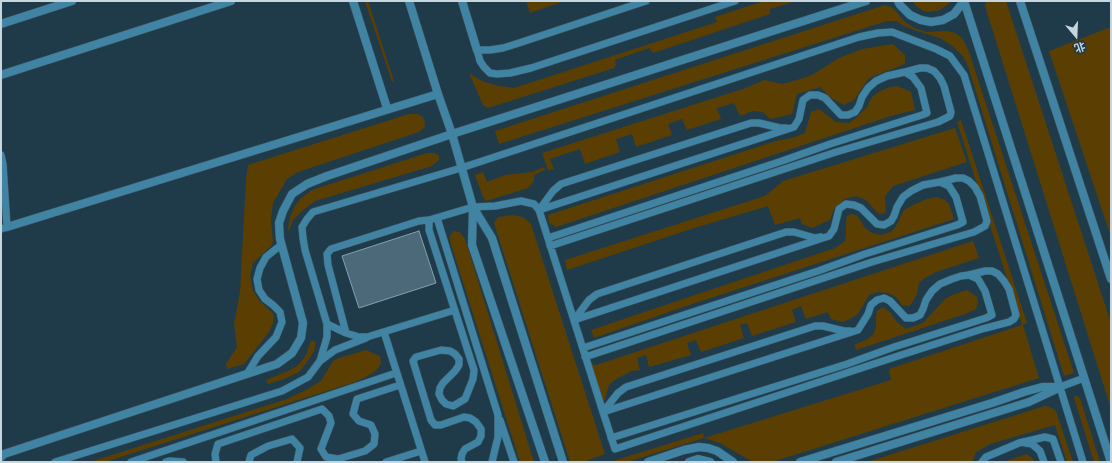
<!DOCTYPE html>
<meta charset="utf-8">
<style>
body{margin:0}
#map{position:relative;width:1112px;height:463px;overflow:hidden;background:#1f3b49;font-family:Commissioner,"Noto Sans SC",sans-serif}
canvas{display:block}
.frame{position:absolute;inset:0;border:2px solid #c6d6df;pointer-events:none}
.north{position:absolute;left:1056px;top:16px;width:40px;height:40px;-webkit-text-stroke:3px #1f3b49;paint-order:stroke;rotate:161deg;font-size:11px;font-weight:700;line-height:16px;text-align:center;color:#c6d6df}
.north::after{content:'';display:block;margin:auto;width:14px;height:18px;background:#c6d6df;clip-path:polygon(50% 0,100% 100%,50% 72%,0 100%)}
</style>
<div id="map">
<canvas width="1112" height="463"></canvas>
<div class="frame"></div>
<div class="north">北</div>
</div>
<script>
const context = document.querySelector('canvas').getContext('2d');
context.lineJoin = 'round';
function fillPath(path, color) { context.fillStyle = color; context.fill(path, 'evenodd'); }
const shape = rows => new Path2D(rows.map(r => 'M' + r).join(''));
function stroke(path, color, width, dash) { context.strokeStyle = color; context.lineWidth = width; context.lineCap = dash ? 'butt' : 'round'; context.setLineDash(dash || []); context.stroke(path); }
fillPath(shape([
 [365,1,368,1,394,81,392,82],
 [526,1,564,1,530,13],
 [764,1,796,1,770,9,770,14,653,53,649,48,615,60,616,65,614,68,488,108,483,105,469,73,482,81,498,86,514,88,717,22,715,17],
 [912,1,950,1,948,4,940,10,929,12,924,11,917,7],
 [986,1,1006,1,1111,323,1111,409,985,6],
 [885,5,893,8,905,22,914,28,926,32,947,31,955,33,962,38,966,45,969,52,1074,373,1064,376,968,66,963,56,951,45,940,38,914,30,902,25,897,21,887,21,499,144,495,131],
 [1111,27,1111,237,1049,51],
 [893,44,905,55,905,64,869,78,854,100,844,105,831,98,820,87,797,94,792,114,771,119,762,112,753,111,740,116,734,103,717,108,721,119,687,130,682,119,668,124,672,135,636,147,632,134,616,139,620,152,585,164,580,149,550,159,554,169,548,170,542,153,746,88,764,80,782,84,797,80,812,75,839,58,862,49],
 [897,86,911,92,915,110,894,115,556,227,549,223,548,215,776,141,792,138,805,133,811,112,819,109,836,122,849,123,857,117,867,107,872,97,877,93,887,88],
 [409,114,418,114,423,117,425,122,424,128,419,132,298,172,287,179,273,203,271,219,273,242,271,246,253,263,250,275,253,291,259,300,274,314,273,323,269,332,244,364,227,369,226,364,237,347,234,324,240,292,246,180,248,165],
 [961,120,1027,323,1023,325,1039,378,772,462,753,462,720,443,704,438,627,462,610,462,703,433,704,438,891,380,889,369,1022,325,957,122],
 [955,128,967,162,893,186,885,196,886,212,882,214,878,213,866,200,856,196,845,199,834,209,830,220,812,228,802,224,800,218,775,225,768,206,691,229,567,270,565,260,765,196,783,181],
 [427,153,435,153,439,156,439,160,432,166,315,201,303,210,293,220,289,231,288,228,290,217,295,206,301,198,312,190],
 [544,167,545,170,534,175,534,181,528,188,486,201,483,197,475,175,483,172,487,182,505,175,532,172],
 [937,197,945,200,949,204,954,219,686,306,594,338,591,330,835,248,845,241,846,233,846,223,847,216,851,214,856,215,859,218,865,228,872,233,881,235,891,232,896,226,904,210,915,204,927,199],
 [512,215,523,217,531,224,605,454,583,462,570,462,494,223,498,217],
 [454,231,460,232,465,239,534,462,520,462,450,241,450,235],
 [973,241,979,258,936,272,925,278,919,283,917,294,912,303,909,306,902,305,896,297,888,293,878,292,869,295,858,314,852,318,843,322,831,319,828,312,806,319,801,306,792,310,796,322,752,336,747,323,740,325,744,338,701,352,696,340,687,343,691,355,649,367,646,355,637,358,640,370,632,371,616,379,609,385,603,405,594,377,592,364,596,365],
 [967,290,977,297,978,303,976,309,968,313,856,350,854,345,868,339,874,333,876,327,876,316,877,311,883,307,890,312,896,321,906,329,923,323,945,299,952,295],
 [311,341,313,341,316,343,314,351,307,362,299,372,284,379,268,384,266,380,288,371,297,366,301,362,306,355],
 [366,350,380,356,381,363,376,371,366,377,355,382,105,462,90,462,287,399,306,390,321,381,333,361,339,358],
 [1076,395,1080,398,1100,462,1094,462,1074,398],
 [1045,406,1050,407,1056,411,1073,462,1067,462,1055,425,990,444,976,452,972,462,867,462],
 [1027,454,1032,458,1035,462,1003,462]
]), '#5b3f02');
const building = shape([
 [419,231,436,283,359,308,342,256,419,231]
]);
fillPath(building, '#4c6979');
stroke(building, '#82a0b1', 1);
const lane = shape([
 [646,1,519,43,503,48,490,50,477,50,480,61,484,67,490,73,497,74,510,73,531,68,735,1],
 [1,155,3,164,7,227,1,229],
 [539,210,794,127,799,119,803,100,810,95,818,95,825,98,841,115,848,115,855,112,859,106,862,97,868,88,876,81,887,76,905,72,913,77,921,88,927,113,922,115,830,144,782,161,548,238],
 [539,210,553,191,561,184,751,123,759,123,780,128,786,128],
 [437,218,498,415,498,437,492,462],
 [429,220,429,230,474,370,473,379,465,399,453,406,446,404,442,400,439,394,440,388,443,383,455,371,459,365,459,359,455,354,450,351,441,350,416,357,413,361,431,420,435,425,441,425,464,417,470,418,476,422,481,429,481,436,478,442,465,449,462,454,461,459,462,462],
 [550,246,836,152,938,122,950,116,951,112,944,86,940,78,934,71,927,68,920,68,905,72],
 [455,310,367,337,359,337,346,333,328,265,327,254,331,249,419,221,429,220,473,207,495,206,521,201,534,204,539,210,603,412,615,449,901,355,982,329,1009,322,1014,319,1016,315,1009,289,1004,281,998,274,992,271,985,271,969,275,961,276,952,279,940,284,932,291,926,300,923,309,920,315,913,318,906,318,890,301,884,298,877,300,871,305,868,314,858,330,603,412],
 [574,320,829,236,834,229,839,209,846,204,854,205,861,208,877,224,884,225,891,221,894,216,897,207,903,197,911,191,923,185,940,182,949,186,956,197,963,222,957,225,865,254,818,271,583,348],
 [574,320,589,300,597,294,786,232,794,232,815,238,821,237],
 [327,324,346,333],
 [384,332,425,462],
 [585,357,872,262,974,232,985,226,987,221,980,196,975,187,969,181,963,178,956,178,940,182],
 [320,361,335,350,366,338],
 [247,374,258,356,276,337,282,322,280,312,273,305,265,299,259,290,257,279,260,268,266,257,281,245],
 [1060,387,1084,378],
 [603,412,618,393,626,387,815,326,823,326,844,331,850,331],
 [500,420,514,462],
 [611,438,847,364,894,347,986,318,992,315,985,291,978,279,969,275],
 [1025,443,1032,444,1040,451,1044,462],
 [55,462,282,391,308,377,320,361,327,337,327,324,305,250,303,238,302,227,307,219,313,212,461,168,859,37,878,33,892,32,936,49,950,56,964,75,1083,462],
 [131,462,396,373],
 [166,462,170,461,183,462],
 [216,462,215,454,218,444,322,409,329,416,331,423,321,449,326,457,338,459,365,451,374,444,375,434,371,425,359,421,353,414,357,399,400,385],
 [249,462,251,455,268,446,292,439,300,448,297,462],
 [386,462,421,451],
 [982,462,986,457,1019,443,1045,437,1053,439,1061,462]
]);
const street = shape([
 [353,1,387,108],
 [409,1,438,94,452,134,473,207,492,238,563,462],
 [462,1,477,50],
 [898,1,900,5,910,15,921,20,931,22,943,20,954,14,964,1],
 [964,1,1111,462],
 [1020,1,1111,279],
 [1,24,72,1],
 [1,75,231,1],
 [473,207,472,245,545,462],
 [7,227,438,94],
 [1,457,4,454,277,364,292,353,301,338,303,323,280,239,279,223,283,211,292,194,307,184,327,176,452,134,866,1],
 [648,462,684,450,699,447,708,448,717,451,733,462],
 [689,462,698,459,710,462],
 [800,462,992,403,1024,392,1042,387,1060,387],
 [836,462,1029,402,1059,388]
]);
stroke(lane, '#3d5764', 8);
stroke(street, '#3d5764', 9);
stroke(lane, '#4183a3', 7);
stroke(street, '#4183a3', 8);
</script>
